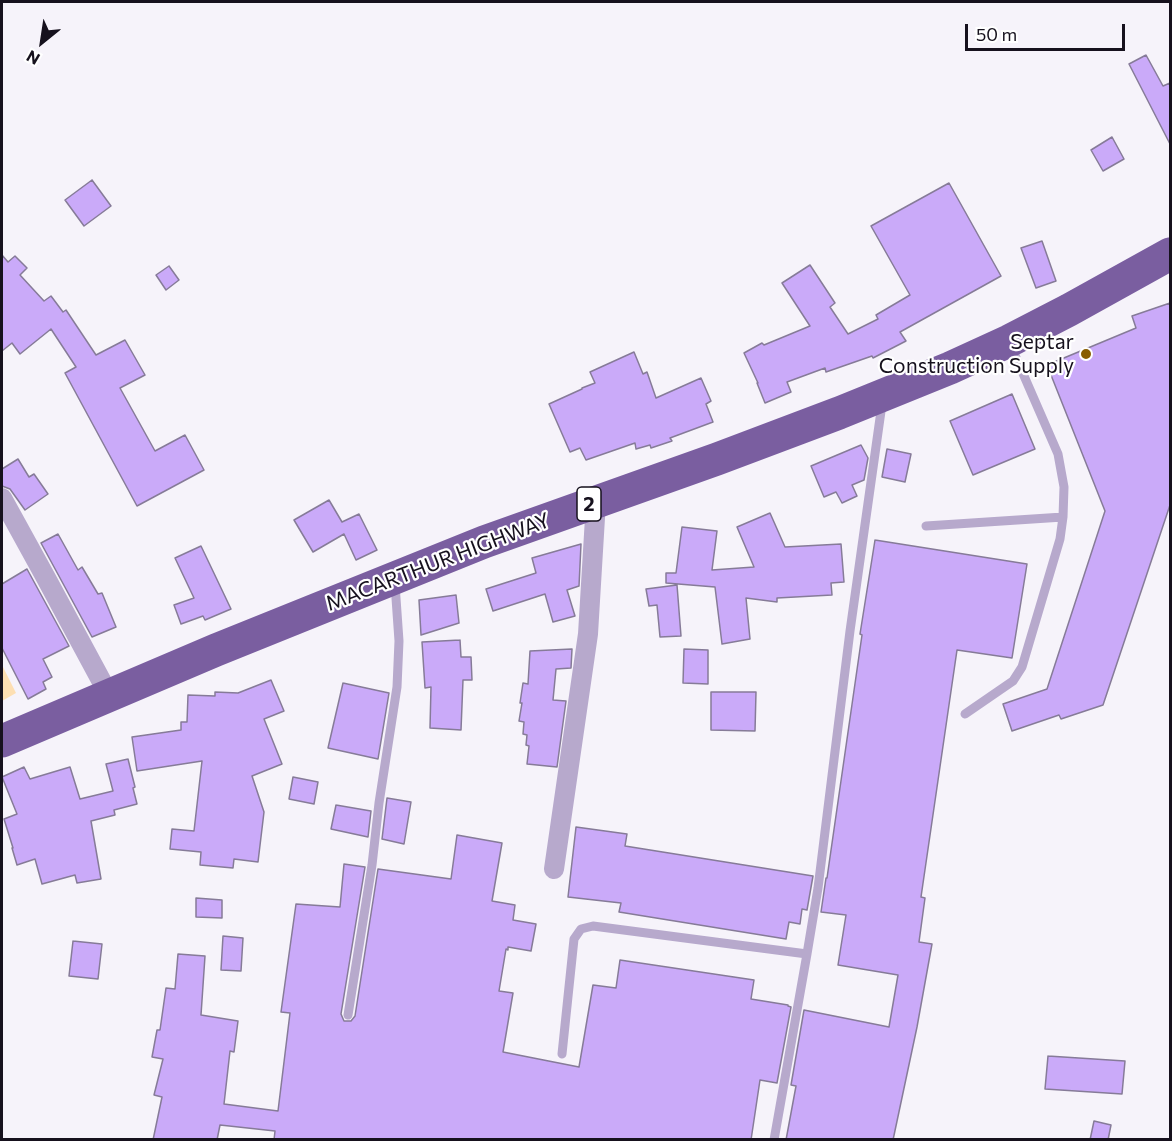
<!DOCTYPE html>
<style>
body{margin:0}
#map{position:relative;width:1172px;height:1141px;overflow:hidden;background:#f6f3fa;font-family:Commissioner,sans-serif}
canvas{display:block}
.frame{position:absolute;inset:0;border:3px solid #16111d;pointer-events:none}
.north{position:absolute;left:12px;top:12px;width:60px;height:60px;-webkit-text-stroke:4px #fff;paint-order:stroke;rotate:210deg;font-size:16px;font-weight:700;line-height:24px;text-align:center;color:#16111d}
.north::after{content:'';display:block;margin:auto;width:21px;height:27px;background:#16111d;clip-path:polygon(50% 0,100% 100%,50% 72%,0 100%)}
.scale{position:absolute;left:965px;top:24px;width:160px;height:27px;box-sizing:border-box;border:3px solid #16111d;border-top:0;padding-left:8px;font-size:18px;line-height:21px;white-space:nowrap;color:#16111d;-webkit-text-stroke:4px #fff;paint-order:stroke}
</style>
<div id="map">
<canvas width="1172" height="1141"></canvas>
<div class="frame"></div>
<div class="north">N</div>
<div class="scale">50 m</div>
</div>
<script>
const context = document.querySelector('canvas').getContext('2d');
context.lineJoin = 'round';
function fillPath(path, color) { context.fillStyle = color; context.fill(path, 'evenodd'); }
const shape = rows => new Path2D(rows.map(r => 'M' + r).join(''));
function stroke(path, color, width, dash) { context.strokeStyle = color; context.lineWidth = width; context.lineCap = dash ? 'butt' : 'round'; context.setLineDash(dash || []); context.stroke(path); }
function label(font, color, halo, rows, align = 'center') {
  context.font = font + ' Commissioner,sans-serif'; context.lineWidth = 4.5; context.setLineDash([]); context.textBaseline = 'middle'; context.strokeStyle = halo; context.fillStyle = color; for (const [text, x, y, turn = 0] of rows) {
    context.save(); context.translate(x, y); context.rotate((+turn || 0) * Math.PI / 180); context.textAlign = isNaN(turn) ? turn : align; if (halo) context.strokeText(text, 0, 0); context.fillText(text, 0, 0); context.restore();
  }
}
fillPath(shape([
 [2,665,16,693,2,701]
]), '#fddfb3');
const building = shape([
 [1146,55,1163,86,1170,83,1170,144,1129,64,1146,55],
 [1112,137,1124,159,1103,171,1091,150,1112,137],
 [92,180,111,206,84,226,65,200,92,180],
 [949,183,1001,276,900,332,906,341,873,358,872,356,826,372,825,368,787,382,791,392,765,403,757,383,758,383,744,353,762,343,764,345,810,326,782,283,810,265,835,303,830,307,848,334,878,319,876,315,910,295,871,226,949,183],
 [1042,241,1056,281,1036,288,1021,248,1042,241],
 [2,255,8,262,15,256,27,268,20,275,44,301,51,296,63,312,66,310,96,355,125,340,145,375,120,388,155,451,185,435,204,470,137,506,65,373,76,367,51,329,20,354,12,343,2,351,2,255],
 [169,266,179,280,166,290,156,275,169,266],
 [1170,303,1170,505,1103,705,1061,719,1059,715,1012,731,1003,704,1047,689,1105,511,1047,365,1136,328,1132,316,1170,303],
 [634,352,643,374,647,372,656,398,701,378,711,401,706,404,713,422,670,438,672,441,651,448,650,445,636,449,635,443,586,460,580,448,570,452,549,404,582,389,582,388,595,383,590,372,634,352],
 [1012,394,1035,449,973,475,950,421,1012,394],
 [861,445,868,458,864,480,852,485,857,496,842,503,836,492,824,497,811,466,861,445],
 [887,449,911,454,905,482,882,477,887,449],
 [18,459,29,477,34,474,48,494,25,510,10,489,2,486,2,469,18,459],
 [329,500,342,522,359,514,377,550,356,560,344,534,313,552,294,520,329,500],
 [770,513,785,547,841,544,844,582,831,583,832,595,777,598,777,602,746,598,750,639,722,644,715,587,666,583,666,573,676,573,682,527,717,531,712,570,754,567,737,527,770,513],
 [58,534,78,570,82,567,98,594,102,593,116,627,92,637,41,543,58,534],
 [875,540,1027,564,1012,658,957,650,921,897,925,898,919,942,932,944,917,1027,893,1140,786,1140,796,1086,791,1085,804,1010,889,1027,898,975,838,965,846,915,821,912,826,878,827,878,862,635,860,634,875,540],
 [581,544,579,586,567,590,575,616,553,622,545,594,493,611,486,589,536,573,532,558,581,544],
 [201,546,231,609,205,620,203,616,181,624,174,605,194,598,175,558,201,546],
 [27,569,69,646,43,659,52,677,43,682,46,689,28,699,2,648,2,584,27,569],
 [677,585,681,636,660,637,657,605,649,606,646,589,677,585],
 [456,595,459,623,421,635,419,600,456,595],
 [460,640,461,657,471,657,472,680,463,680,461,730,430,728,431,687,425,688,422,642,460,640],
 [572,649,571,668,556,669,553,700,566,701,557,767,527,764,529,746,526,745,527,735,523,734,524,722,519,721,522,703,520,703,523,683,528,684,530,651,572,649],
 [684,649,708,650,708,684,683,683,684,649],
 [271,680,284,711,264,719,282,764,252,776,264,812,258,862,234,859,233,868,200,865,201,852,170,849,172,829,194,831,202,761,137,771,132,737,181,730,181,722,187,722,188,695,215,696,215,692,238,693,271,680],
 [343,683,389,693,378,759,328,748,343,683],
 [711,692,756,692,755,731,711,730,711,692],
 [128,759,135,787,133,788,137,804,114,810,115,815,91,821,101,879,77,883,75,875,42,884,35,859,17,865,12,848,13,848,4,819,17,814,2,777,24,767,30,779,70,767,80,799,113,791,106,764,128,759],
 [293,777,318,782,314,804,289,799,293,777],
 [387,798,411,802,404,844,382,839,387,798],
 [336,805,371,811,368,837,331,829,336,805],
 [576,827,627,834,625,846,813,876,807,910,802,909,800,924,789,922,786,939,619,912,621,903,568,897,576,827],
 [457,835,502,843,492,901,515,905,513,920,536,924,531,951,508,947,508,950,506,949,499,991,513,993,503,1052,579,1067,593,985,616,988,620,960,754,980,751,999,788,1005,788,1006,791,1007,777,1083,760,1080,751,1140,274,1140,275,1131,220,1125,217,1140,153,1140,162,1097,154,1095,163,1059,152,1057,157,1030,160,1030,166,988,175,989,178,954,205,956,201,1015,238,1021,234,1052,230,1051,224,1104,278,1111,290,1013,281,1012,296,904,340,907,344,864,365,867,341,1014,344,1021,351,1021,355,1016,378,869,451,879,457,835],
 [196,898,222,900,222,918,196,917,196,898],
 [223,936,243,938,241,971,221,970,223,936],
 [73,941,102,944,98,979,69,976,73,941],
 [1048,1056,1125,1061,1122,1094,1045,1089,1048,1056],
 [1094,1121,1111,1125,1108,1140,1090,1140,1094,1121]
]);
fillPath(building, '#caaaf9');
stroke(building, '#867b98', 1.5);
stroke(shape([
 [926,526,1063,517],
 [965,714,1013,681,1022,667,1060,539,1063,517,1064,487,1058,454,1011,346],
 [348,1015,372,865,379,803,397,687,399,641,395,584],
 [562,1054,574,939,581,929,593,926,807,954],
 [774,1140,807,954,818,888,850,631,882,404]
]), '#b7a9cc', 9);
stroke(shape([
 [2,498,46,578,109,695],
 [554,869,588,634,596,501]
]), '#b7a9cc', 20);
stroke(shape([
 [2,741,216,650,484,542,717,459,839,413,950,368,1009,341,1069,310,1170,254]
]), '#7a5ea0', 33);
for (const [x, y, r, color] of [
 [1086,354,6,"#895d00"]
]) { const dot = new Path2D(); dot.arc(x, y, r, 0, 2 * Math.PI); context.fillStyle = color; context.fill(dot); stroke(dot, '#fff', 2); }
for (const [x, y, w] of [
 [589,504,24]
]) { const box = new Path2D(); box.roundRect(x - w / 2, y - 17, w, 34, 4.5); context.fillStyle = '#fff'; context.fill(box); stroke(box, '#16111d', 1.5); }
label('bold 20px', '#16111d', null, [
 ["2",589,504]
]);
label('21px', '#16111d', '#fff', [
 ["Septar",1074,342],
 ["Construction Supply",1074,366]
], 'right');
label('21px', '#16111d', '#fff', [
 ["MACARTHUR HIGHWAY",438,562,-21]
]);
</script>
